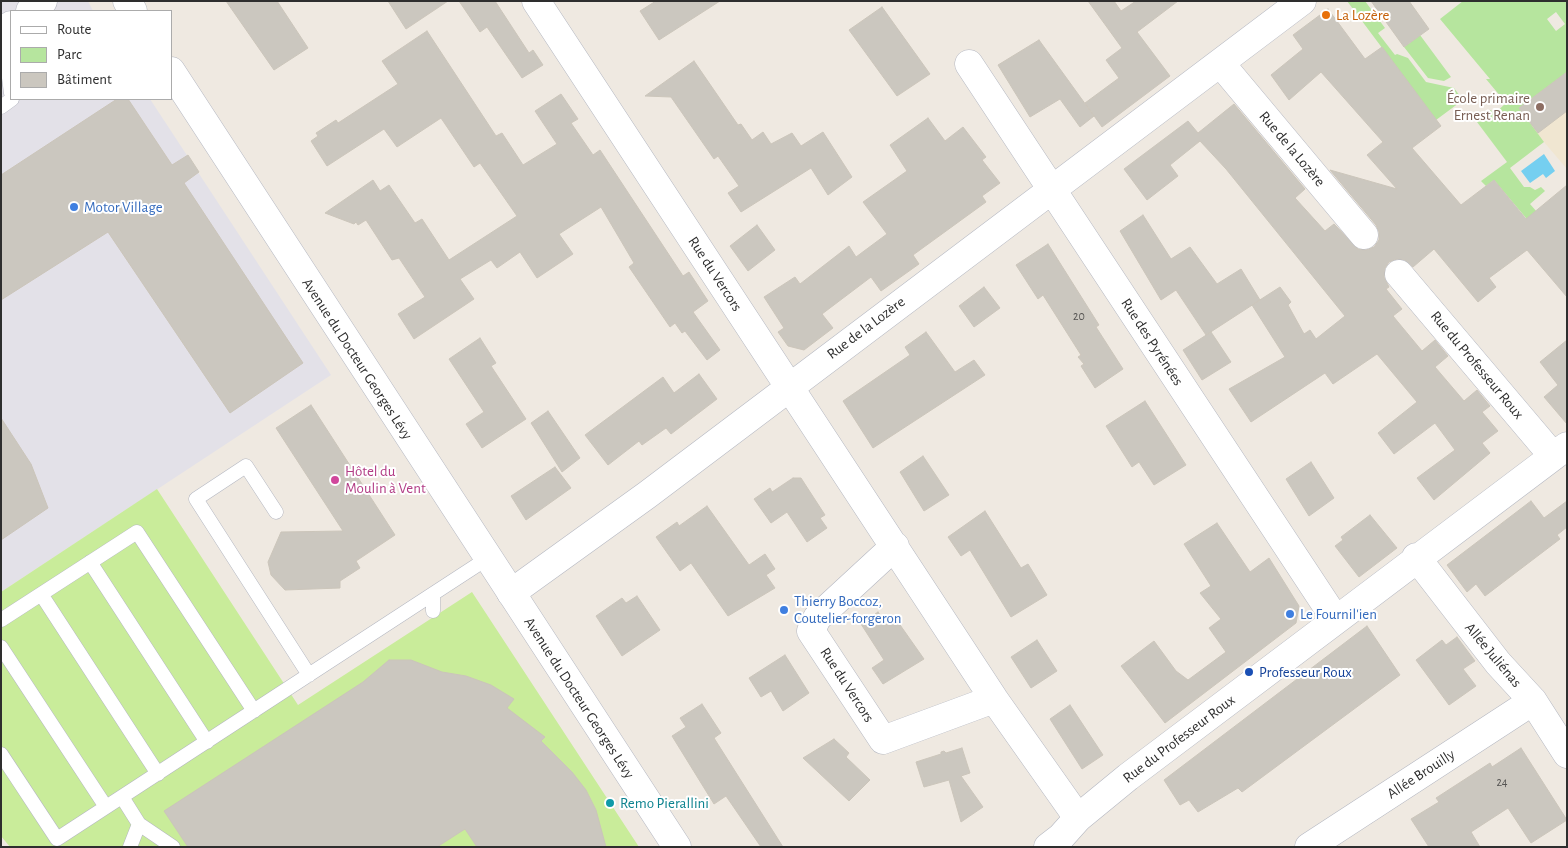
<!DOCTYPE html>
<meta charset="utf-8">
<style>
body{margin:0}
#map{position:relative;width:1568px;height:848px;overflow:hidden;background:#efe9e1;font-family:"Alegreya Sans",sans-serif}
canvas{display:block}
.frame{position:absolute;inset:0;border:2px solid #2e2e2e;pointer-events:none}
.legend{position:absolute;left:10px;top:10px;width:162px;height:90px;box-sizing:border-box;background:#fff;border:1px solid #ababab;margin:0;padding:6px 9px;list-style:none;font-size:15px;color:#2e2e2e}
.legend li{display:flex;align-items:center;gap:10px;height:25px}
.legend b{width:25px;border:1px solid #ababab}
</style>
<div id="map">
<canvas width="1568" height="848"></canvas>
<div class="frame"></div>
<ul class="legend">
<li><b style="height:6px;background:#fff"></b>Route</li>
<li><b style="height:14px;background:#b6e59e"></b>Parc</li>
<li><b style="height:14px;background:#cbc7bf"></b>Bâtiment</li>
</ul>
</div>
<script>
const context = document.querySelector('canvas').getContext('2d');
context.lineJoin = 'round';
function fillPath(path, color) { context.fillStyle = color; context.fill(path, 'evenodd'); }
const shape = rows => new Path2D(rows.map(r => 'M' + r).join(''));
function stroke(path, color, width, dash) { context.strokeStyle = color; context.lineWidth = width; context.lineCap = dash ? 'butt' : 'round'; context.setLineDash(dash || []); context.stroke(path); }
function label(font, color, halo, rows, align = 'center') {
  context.font = font + ' "Alegreya Sans",sans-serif'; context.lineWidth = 4; context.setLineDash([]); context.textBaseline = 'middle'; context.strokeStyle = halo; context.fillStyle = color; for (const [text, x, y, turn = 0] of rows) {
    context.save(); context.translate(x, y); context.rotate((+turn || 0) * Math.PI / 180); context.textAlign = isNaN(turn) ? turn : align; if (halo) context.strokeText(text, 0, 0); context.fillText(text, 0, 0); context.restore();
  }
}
fillPath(shape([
 [1,1,88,1,93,11,11,11,11,99,150,99,331,375,1,592]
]), '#e3e1e8');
fillPath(shape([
 [1567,23,1567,169,1491,80]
]), '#f0e6d1');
fillPath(shape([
 [1347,1,1365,1,1385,28,1378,33,1395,55,1397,54,1408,58,1426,82,1454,88,1463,100,1436,120],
 [1463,1,1567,1,1567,72,1519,108,1544,142,1510,168,1524,187,1530,187,1535,190,1541,187,1545,191,1530,204,1544,220,1542,237,1494,180,1486,186,1481,181,1507,162,1477,122,1491,110,1494,114,1506,103,1486,79,1490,79,1440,19],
 [1556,12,1565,24,1556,31,1547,19],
 [1420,35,1451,77,1444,81,1428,78,1404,47]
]), '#b6e59e');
fillPath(shape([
 [157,489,298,705,472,592,639,847,10,847,1,836,1,592]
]), '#c9ec9a');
fillPath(shape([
 [1544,154,1555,171,1546,178,1543,174,1530,183,1521,171]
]), '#75cff0');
const building = shape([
 [226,1,277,1,308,48,274,70,226,1],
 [388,1,448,1,406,29,388,1],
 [459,1,495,1,529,53,533,50,543,65,522,78,487,27,480,32,459,1],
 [656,1,720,1,659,40,640,11,656,1],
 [1088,1,1114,1,1121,11,1136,1,1178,1,1137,32,1170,76,1102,127,1085,103,1119,78,1106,60,1122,48,1088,1],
 [1371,1,1409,1,1429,29,1404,47,1371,1],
 [882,7,930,74,897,96,849,30,882,7],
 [1328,9,1365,59,1382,47,1441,126,1412,148,1461,205,1494,180,1526,219,1567,185,1567,297,1527,250,1489,278,1496,287,1478,302,1434,249,1413,267,1405,260,1397,259,1389,262,1385,268,1384,277,1389,287,1386,289,1402,309,1393,316,1422,351,1435,340,1448,356,1435,367,1464,401,1477,390,1490,406,1482,412,1498,431,1482,443,1490,453,1434,500,1417,478,1455,450,1435,423,1394,454,1378,433,1417,402,1377,354,1333,384,1325,373,1251,422,1229,389,1285,357,1252,305,1280,287,1291,302,1288,305,1304,334,1310,330,1316,339,1345,316,1226,169,1200,141,1170,165,1178,176,1147,200,1124,169,1188,121,1198,133,1234,104,1305,189,1295,198,1325,231,1334,224,1358,249,1366,250,1374,247,1379,240,1379,232,1376,225,1330,170,1397,189,1367,155,1383,142,1321,72,1289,100,1271,75,1303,49,1293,35,1328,9],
 [427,31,496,136,502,133,523,165,557,144,535,111,561,94,578,119,571,123,593,155,600,150,683,276,689,272,708,301,693,312,720,350,707,360,685,331,682,333,675,323,670,327,629,267,634,263,601,207,559,234,573,254,537,278,520,252,497,268,491,260,460,279,474,299,414,339,398,314,425,297,399,258,392,260,366,220,358,225,356,222,354,224,325,213,373,180,380,191,389,185,415,223,422,219,449,260,517,216,480,163,474,167,441,118,397,147,384,129,327,166,311,141,318,136,316,133,336,120,338,123,398,84,382,61,427,31],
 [1039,40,1094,116,1080,127,1060,99,1030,117,998,65,1039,40],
 [694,61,738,125,741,124,752,140,763,132,771,144,792,133,801,146,823,132,852,177,828,195,811,168,741,212,728,193,739,186,718,156,714,159,671,97,645,96,694,61],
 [1567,72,1567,111,1538,133,1519,108,1567,72],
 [117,99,128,99,172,165,188,155,199,172,184,183,303,363,230,413,108,232,1,300,1,175,117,99],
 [928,118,945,141,963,127,986,157,982,160,1000,183,982,196,986,202,913,255,919,264,881,291,871,277,822,314,833,328,804,350,788,346,778,332,784,328,764,297,795,277,800,284,849,246,856,257,887,234,863,202,907,171,890,145,928,118],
 [1143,215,1171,259,1190,247,1217,284,1241,269,1260,300,1206,335,1176,290,1161,300,1120,231,1143,215],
 [757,225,775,250,748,271,730,246,757,225],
 [1048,244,1099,325,1096,327,1123,369,1095,388,1081,366,1084,364,1078,357,1081,355,1043,295,1038,299,1016,265,1048,244],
 [984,287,1000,308,974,327,959,306,984,287],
 [926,332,955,372,974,360,985,375,873,448,843,401,910,355,905,347,926,332],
 [1211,332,1231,362,1202,380,1183,350,1211,332],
 [480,338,496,363,491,366,526,419,482,448,466,424,484,412,449,359,480,338],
 [1567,340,1567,424,1544,397,1558,385,1540,362,1567,340],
 [699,374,717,399,671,434,666,428,642,445,639,441,608,465,585,435,663,377,674,393,699,374],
 [1145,401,1186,465,1154,485,1139,462,1132,467,1106,426,1145,401],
 [311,405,395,535,356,561,360,568,340,581,340,588,285,590,271,575,268,562,281,532,343,531,276,428,311,405],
 [548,411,580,458,562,472,531,423,548,411],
 [1,418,31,464,48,508,1,540,1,418],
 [923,456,949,495,924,511,900,472,923,456],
 [1311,462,1334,498,1309,516,1286,479,1311,462],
 [555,467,571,488,526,520,511,496,555,467],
 [793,478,801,478,825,515,820,518,827,528,807,542,787,512,771,523,754,499,770,488,772,492,793,478],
 [1531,501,1544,518,1567,501,1567,527,1557,535,1560,539,1485,596,1476,584,1467,592,1447,565,1531,501],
 [707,506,749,565,765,554,775,569,766,575,775,588,728,616,691,563,680,571,656,537,677,522,679,526,707,506],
 [985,511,1021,568,1028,564,1047,595,1011,617,970,550,961,556,948,537,985,511],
 [1370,515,1397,548,1359,577,1335,546,1343,540,1341,537,1370,515],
 [1217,523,1250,572,1269,558,1299,606,1296,623,1165,723,1121,666,1154,641,1176,671,1188,680,1226,652,1209,628,1221,619,1200,593,1211,586,1184,544,1217,523],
 [637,596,660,630,622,656,596,616,622,598,626,603,637,596],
 [878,612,887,625,893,621,895,624,898,622,924,659,883,684,872,668,884,660,861,624,878,612],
 [1367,626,1400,675,1242,792,1238,788,1198,812,1189,800,1180,805,1164,780,1367,626],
 [1457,637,1475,661,1463,669,1476,686,1449,705,1416,660,1442,640,1446,645,1457,637],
 [1037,640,1057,671,1031,688,1011,657,1037,640],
 [785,655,809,693,783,711,771,691,761,697,749,678,785,655],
 [389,660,411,660,442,672,466,676,491,685,514,699,507,708,545,737,541,741,572,772,586,790,596,810,606,847,477,847,465,829,437,847,188,847,164,811,363,682,389,660],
 [702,704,721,733,714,738,783,847,761,847,726,796,714,804,672,736,686,727,680,718,702,704],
 [1070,705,1103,755,1082,769,1050,719,1070,705],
 [834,739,849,753,846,757,870,780,849,801,803,758,834,739],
 [962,748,970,773,961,776,983,807,961,822,949,780,924,787,916,762,941,754,941,752,944,751,946,753,962,748],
 [1521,748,1567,820,1531,843,1508,808,1471,832,1480,847,1429,847,1411,819,1439,802,1436,798,1490,763,1492,767,1521,748]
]);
fillPath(building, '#cbc7bf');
stroke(building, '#cbc5ba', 1);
const service = shape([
 [3,31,11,93],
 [1,107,12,99],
 [276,512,246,466,196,499,309,675],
 [90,562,207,742],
 [41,594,158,774],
 [433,594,433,611],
 [1,620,137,532,254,711],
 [1,647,106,807],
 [1,754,57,839,488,558],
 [122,797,139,824,173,847],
 [130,847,139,824]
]);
const minor = shape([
 [536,1,994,699,1078,818],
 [969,64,1336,620],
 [1221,64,1364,235],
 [1399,274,1553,456],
 [895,546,817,618,811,631,883,740,994,699],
 [1416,557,1498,663,1533,701,1567,754],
 [511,593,647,495,1302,1],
 [1048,847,1061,837,1078,818,1128,777,1567,446],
 [1309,847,1533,701]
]);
const tertiary = shape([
 [127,1,133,11],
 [171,71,677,847]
]);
const secondary = shape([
 [30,11,43,1],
 [1,33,11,25]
]);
stroke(service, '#b4b7c1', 15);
stroke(minor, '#b4b7c1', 29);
stroke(tertiary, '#b4b7c1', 29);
stroke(secondary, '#b4b7c1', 29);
stroke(service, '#fff', 14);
stroke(minor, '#fff', 28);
stroke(tertiary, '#fff', 28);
stroke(secondary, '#fff', 28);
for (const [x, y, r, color] of [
 [1326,15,5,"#e8710a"],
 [1540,107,5,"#8d6e63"],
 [74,207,5,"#3f7fe0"],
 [335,480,5,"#d1479c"],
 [784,610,5,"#3f7fe0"],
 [1290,614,5,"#3f7fe0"],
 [1249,672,5,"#1a4fb4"],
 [610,803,5,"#0f9aa8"]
]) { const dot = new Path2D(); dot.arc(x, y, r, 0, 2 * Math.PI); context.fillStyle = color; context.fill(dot); stroke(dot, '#fff', 2); }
label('12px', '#555452', null, [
 ["20",1079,316],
 ["24",1502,782]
]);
label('15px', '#c56008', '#fff', [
 ["La Lozère",1336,15]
], 'left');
label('15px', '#785e54', '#fff', [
 ["École primaire",1530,98],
 ["Ernest Renan",1530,115]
], 'right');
label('15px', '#2e2e2e', '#fff', [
 ["Rue de la Lozère",1292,149,50],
 ["Rue du Vercors",715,274,57],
 ["Rue de la Lozère",866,328,-37],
 ["Rue des Pyrénées",1152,342,57],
 ["Avenue du Docteur Georges Lévy",357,359,57],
 ["Rue du Professeur Roux",1477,365,50],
 ["Allée Juliénas",1493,655,50],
 ["Rue du Vercors",847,685,57],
 ["Avenue du Docteur Georges Lévy",579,698,57],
 ["Rue du Professeur Roux",1179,739,-37],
 ["Allée Brouilly",1421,774,-33]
]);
label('15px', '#366cbe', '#fff', [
 ["Motor Village",84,207],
 ["Thierry Boccoz,",794,601],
 ["Coutelier-forgeron",794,618],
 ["Le Fournil'ien",1300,614]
], 'left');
label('15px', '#b23c85', '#fff', [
 ["Hôtel du",345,471],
 ["Moulin à Vent",345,488]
], 'left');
label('15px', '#164399', '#fff', [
 ["Professeur Roux",1259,672]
], 'left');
label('15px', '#0d838f', '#fff', [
 ["Remo Pierallini",620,803]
], 'left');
</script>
